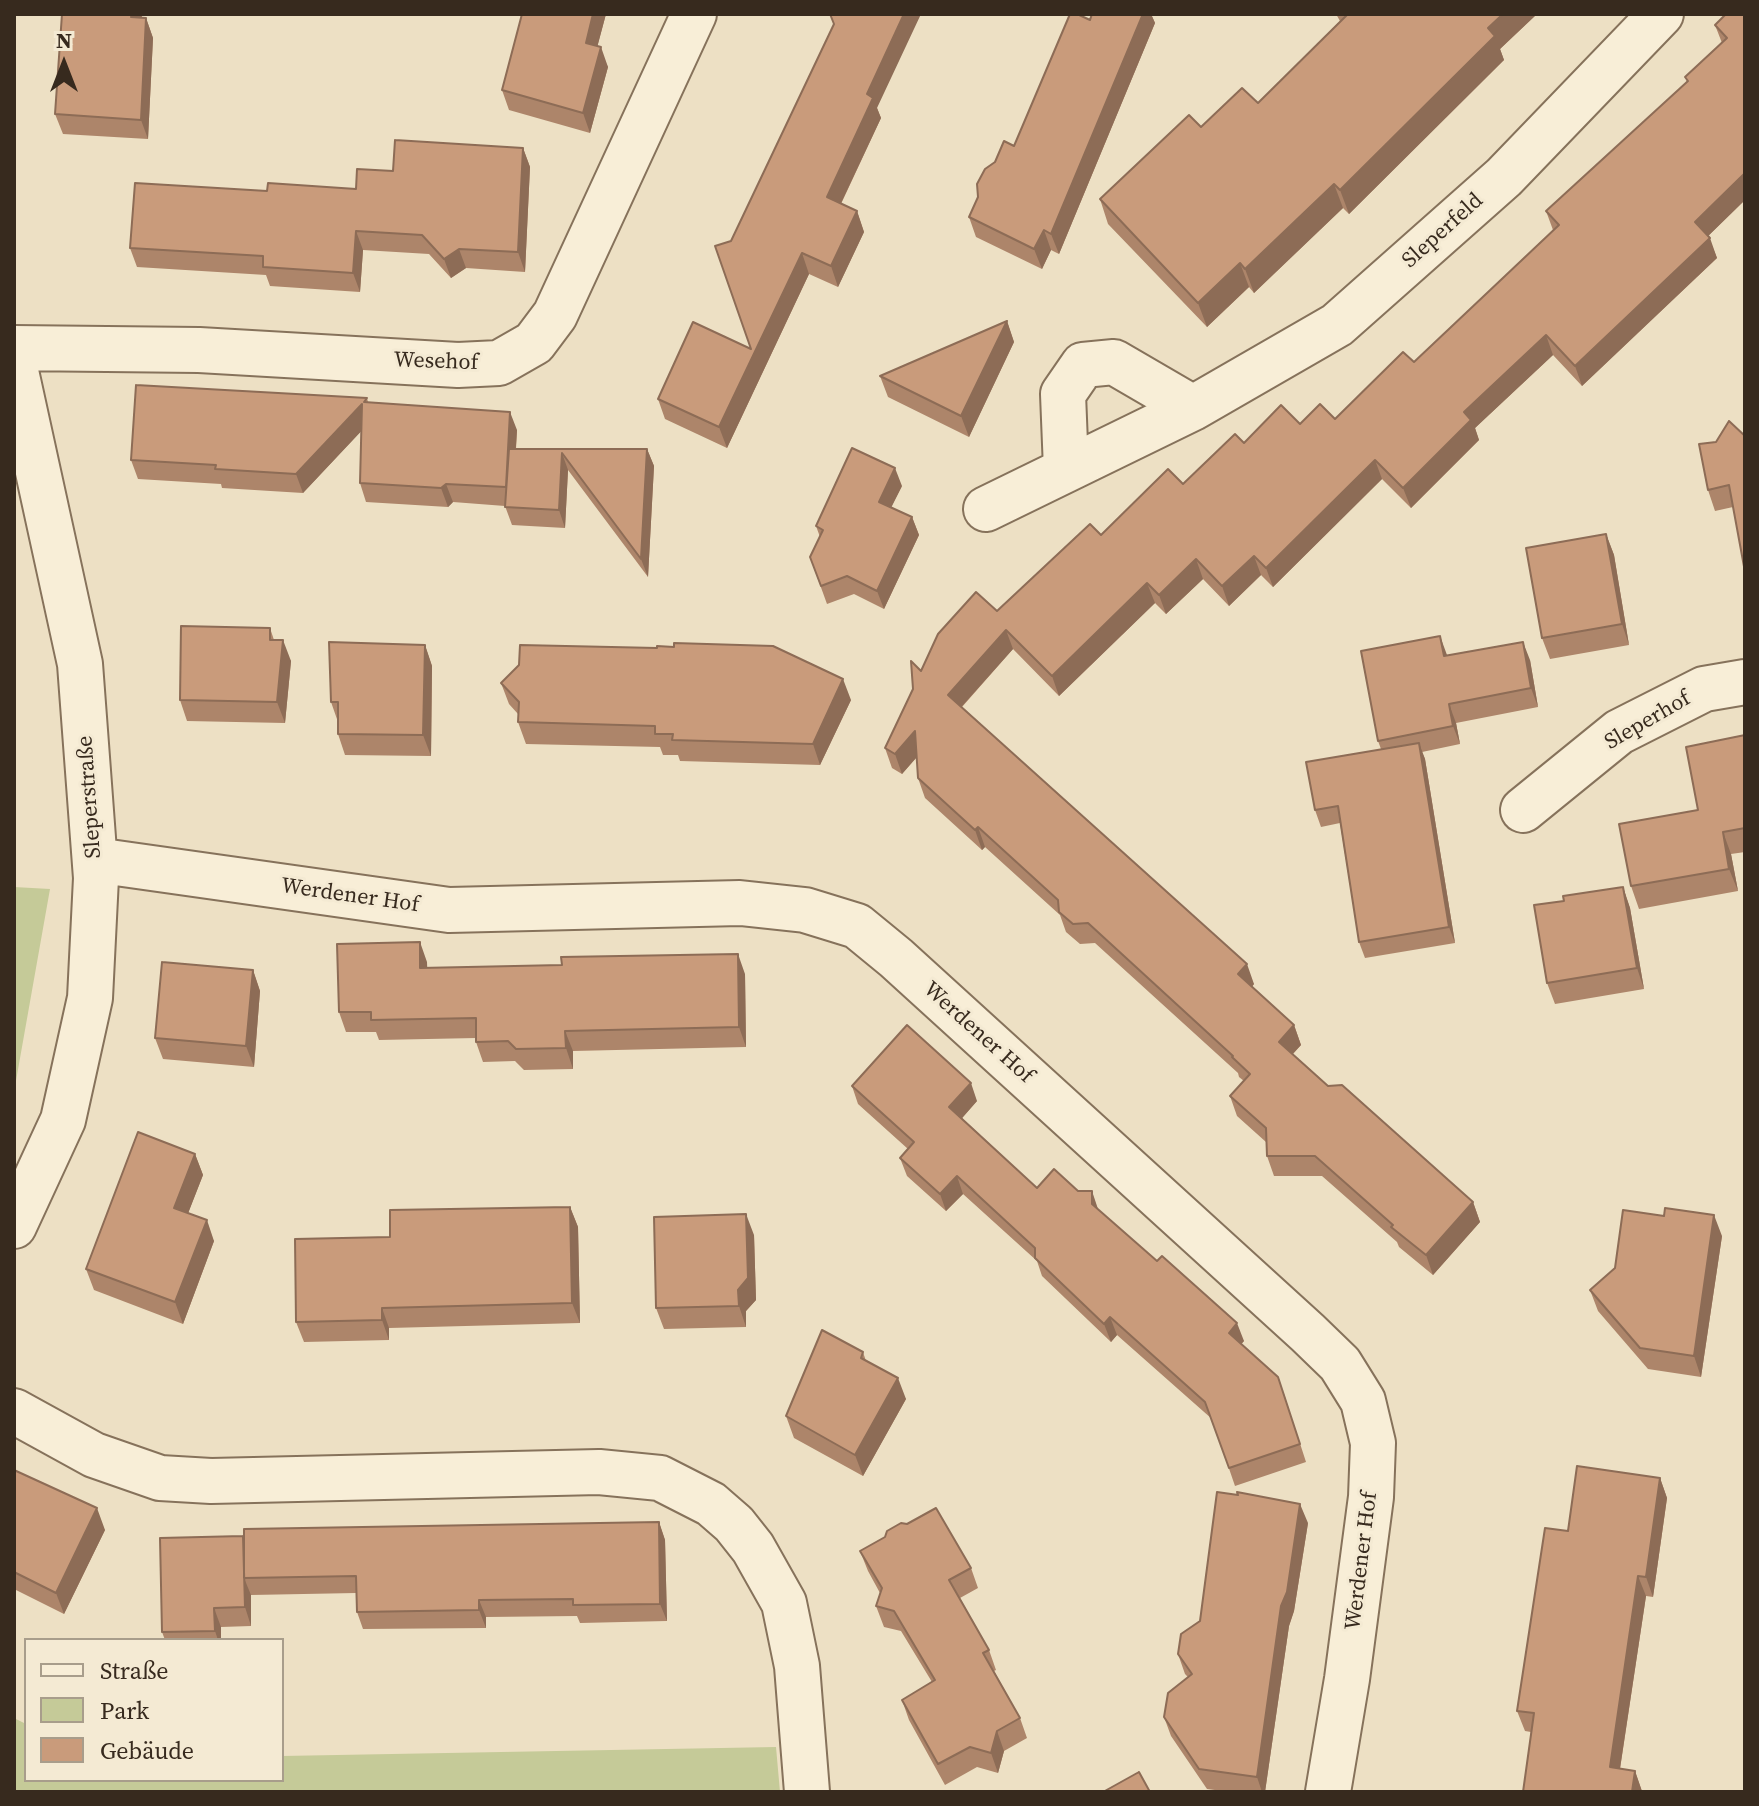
<!DOCTYPE html>
<meta charset="utf-8">
<style>
body{margin:0}
#map{position:relative;width:1759px;height:1806px;overflow:hidden;background:#ede0c4;font-family:"Source Serif 4",serif}
canvas{display:block}
.frame{position:absolute;inset:0;border:16px solid #372a1e;pointer-events:none}
.legend{position:absolute;left:24px;top:1638px;width:260px;height:144px;box-sizing:border-box;background:#f4ead3;border:2px solid #a89d8b;margin:0;padding:10px 14px;list-style:none;font-size:24px;color:#372a1e}
.legend li{display:flex;align-items:center;gap:16px;height:40px}
.legend b{width:40px;border:2px solid #a89d8b}
.north{position:absolute;left:24px;top:24px;width:80px;height:80px;-webkit-text-stroke:6px #f4ead3;paint-order:stroke;rotate:0deg;font-size:22px;font-weight:700;line-height:32px;text-align:center;color:#372a1e}
.north::after{content:'';display:block;margin:auto;width:28px;height:36px;background:#372a1e;clip-path:polygon(50% 0,100% 100%,50% 72%,0 100%)}
</style>
<div id="map">
<canvas width="1759" height="1806"></canvas>
<div class="frame"></div>
<ul class="legend">
<li><b style="height:10px;background:#f8eed7"></b>Straße</li>
<li><b style="height:22px;background:#c5ca98"></b>Park</li>
<li><b style="height:22px;background:#c99b7b"></b>Gebäude</li>
</ul>
<div class="north">N</div>
</div>
<script>
const context = document.querySelector('canvas').getContext('2d');
context.lineJoin = 'round';
function fillPath(path, color) { context.fillStyle = color; context.fill(path, 'evenodd'); }
const shape = rows => new Path2D(rows.map(r => 'M' + r).join(''));
function stroke(path, color, width, dash) { context.strokeStyle = color; context.lineWidth = width; context.lineCap = dash ? 'butt' : 'round'; context.setLineDash(dash || []); context.stroke(path); }
function label(font, color, halo, rows, align = 'center') {
  context.font = font + ' "Source Serif 4",serif'; context.lineWidth = 6; context.setLineDash([]); context.textBaseline = 'middle'; context.strokeStyle = halo; context.fillStyle = color; for (const [text, x, y, turn = 0] of rows) {
    context.save(); context.translate(x, y); context.rotate((+turn || 0) * Math.PI / 180); context.textAlign = isNaN(turn) ? turn : align; if (halo) context.strokeText(text, 0, 0); context.fillText(text, 0, 0); context.restore();
  }
}
fillPath(shape([
 [14,887,50,889,14,1092],
 [14,1718,26,1724,26,1780,282,1780,282,1756,776,1747,780,1792,14,1792]
]), '#c5ca98');
const minor = shape([
 [14,348,199,350,458,365,499,363,534,343,555,315,694,14],
 [14,362,80,664,96,878,90,998,63,1120,14,1226],
 [1066,469,1063,394,1083,365,1114,362,1193,408],
 [986,509,1193,408,1337,325,1504,177,1661,14],
 [1523,810,1619,732,1704,689,1745,682],
 [95,860,449,910,740,903,805,910,857,926,896,958,1308,1333,1340,1364,1363,1401,1373,1443,1371,1497,1347,1679,1328,1792],
 [14,1411,94,1455,160,1478,211,1481,599,1472,660,1478,711,1504,734,1524,753,1548,784,1603,797,1666,807,1792]
]);
stroke(minor, '#86725b', 48);
stroke(minor, '#f8eed7', 44);
fillPath(shape([
 [62,14,142,14,142,18,146,18,153,38,148,139,63,134,55,114],
 [606,14,597,47,608,67,590,133,509,110,502,90],
 [1092,14,1151,14,1155,23,1059,254,1051,250,1042,269,976,237,969,217,1014,146],
 [1336,14,1537,14,1500,49,1504,60,1349,214,1343,208,1254,293,1249,287,1207,327,1108,224,1100,199,1201,127,1258,103,1340,21],
 [1726,14,1745,200,1708,236,1717,258,1582,386,1553,355,1475,428,1479,440,1411,508,1382,479,1273,587,1261,575,1229,606,1203,579,1166,614,1155,603,1059,696,1013,649,962,707,1254,984,1252,987,1294,1025,1301,1045,1293,1054,1328,1086,1473,1202,1480,1222,1433,1275,1399,1247,1397,1242,1322,1176,1274,1176,1267,1156,1266,1142,1237,1116,1230,1096,1244,1081,1239,1077,1238,1073,1095,943,1080,944,1066,932,1060,915,985,847,982,850,925,798,918,778,917,757,902,774,892,768,885,748,921,671,997,611,1101,535,1183,484,1244,443,1300,424,1335,419,1414,362,1553,230,1546,211,1687,82,1685,77,1722,43,1715,25],
 [877,108,881,118,841,204,857,211,864,232,838,287,809,274,727,448,665,419,658,399,751,349,731,241],
 [523,148,530,167,525,272,466,268,451,278,429,254,363,250,360,292,270,286,266,275,137,267,130,248,267,191,356,189,393,171],
 [1007,321,1014,342,969,437,888,397,880,376],
 [367,398,368,402,517,430,516,449,647,449,654,466,648,577,568,470,565,528,512,525,505,506,453,502,448,507,366,502,360,483,361,431,303,493,222,488,221,484,138,479,131,460],
 [1745,436,1733,507,1715,511,1708,490],
 [902,486,891,507,912,517,919,535,884,609,854,594,827,604,810,557,820,537,816,526],
 [1606,534,1614,555,1629,645,1550,659,1542,638],
 [270,628,274,640,291,661,285,723,187,721,180,700],
 [425,645,432,666,431,756,345,755,338,734,338,722,331,702],
 [1447,656,1530,660,1538,707,1456,723,1460,744,1422,752,1425,759,1455,943,1365,958,1359,942,1340,823,1321,827,1315,810,1381,749,1378,741],
 [501,683,851,700,820,765,680,761,678,755,663,755,660,747,526,744,518,722,518,714,509,704],
 [1745,735,1745,852,1731,854,1738,891,1639,909,1631,886,1698,810],
 [1623,887,1630,908,1644,989,1555,1004,1547,983,1564,901],
 [427,962,427,968,745,974,746,1047,573,1051,573,1069,524,1070,515,1061,483,1062,476,1042,476,1038,379,1040,376,1032,346,1032,339,1012],
 [253,970,260,991,254,1067,163,1059,155,1038],
 [852,1086,977,1101,962,1118,1037,1188,1098,1210,1244,1341,1241,1344,1284,1394,1306,1462,1235,1486,1212,1419,1117,1335,1111,1342,1042,1276,1037,1261,963,1194,946,1211,907,1176,900,1158,908,1149,858,1104],
 [195,1154,203,1175,188,1213,214,1241,183,1324,94,1290,86,1269],
 [570,1207,578,1227,580,1323,389,1328,389,1340,304,1342,296,1322,390,1237],
 [754,1235,756,1300,746,1311,746,1327,664,1329,656,1308],
 [1722,1236,1701,1377,1648,1369,1598,1311,1590,1290],
 [863,1352,866,1361,906,1399,863,1476,794,1438,786,1416],
 [14,1470,105,1530,64,1614,14,1589],
 [1660,1478,1667,1498,1653,1597,1646,1596,1620,1769,1635,1771,1642,1792,1523,1792,1531,1732,1525,1731,1517,1711,1568,1531],
 [659,1522,665,1540,667,1621,580,1623,577,1616,486,1617,486,1628,363,1629,357,1612,356,1593,251,1595,251,1626,221,1627,221,1640,165,1640,162,1632,243,1536],
 [1308,1523,1294,1611,1289,1626,1265,1792,1230,1792,1207,1789,1171,1736,1164,1717,1188,1677,1185,1674,1178,1654,1200,1621],
 [860,1551,971,1568,978,1588,960,1598,989,1650,996,1670,994,1671,1020,1718,1027,1738,1004,1751,998,1773,977,1767,945,1785,909,1720,902,1700,932,1682,901,1631,884,1627,876,1606,880,1593,868,1571]
]), '#ad856a');
fillPath(shape([
 [132,14,142,14,138,37,131,17],
 [593,14,606,14,593,63,586,43],
 [904,14,921,14,877,108,881,118,834,218,827,197,867,94],
 [1143,14,1151,14,1155,23,1059,254,1051,234],
 [1503,14,1537,14,1500,49,1504,60,1349,214,1340,190,1488,28],
 [146,18,153,38,148,139,141,120],
 [601,47,608,67,590,133,583,113],
 [523,148,530,167,525,272,518,252],
 [1745,173,1745,200,1702,242,1695,222],
 [1334,184,1343,208,1254,293,1245,269],
 [857,211,864,232,838,287,831,266],
 [1044,230,1051,250,1042,269,1034,249],
 [356,231,363,250,360,292,353,273],
 [1710,238,1717,258,1582,386,1575,366],
 [459,249,466,268,451,278,444,259],
 [802,253,809,274,727,448,719,427],
 [1240,263,1249,287,1207,327,1198,303],
 [1007,321,1014,342,969,437,961,416],
 [1546,335,1553,355,1475,428,1479,440,1411,508,1403,488,1464,412],
 [362,404,369,423,303,493,296,474],
 [510,412,517,430,512,506,506,487],
 [647,449,654,466,648,577,641,559],
 [562,453,568,470,565,528,559,510],
 [1375,460,1382,479,1273,587,1266,568],
 [895,468,902,486,885,520,879,502],
 [446,484,453,502,448,507,441,488],
 [912,517,919,535,884,609,877,591],
 [1606,534,1614,555,1629,645,1622,624],
 [1254,556,1261,575,1229,606,1222,586],
 [1196,559,1203,579,1166,614,1159,595],
 [1147,583,1155,603,1059,696,1052,676],
 [1006,630,1013,649,955,714,948,695],
 [1440,636,1447,655,1451,675,1444,656],
 [283,640,291,661,285,723,277,702],
 [1523,642,1530,660,1538,707,1531,688],
 [425,645,432,666,431,756,423,735],
 [843,679,851,700,820,765,813,744],
 [1449,704,1456,723,1460,744,1453,726],
 [915,731,922,751,902,774,895,754],
 [1419,743,1425,759,1455,943,1449,927],
 [978,827,985,847,982,850,975,830],
 [1723,832,1731,854,1738,891,1729,869],
 [1623,887,1630,908,1644,989,1637,968],
 [420,942,427,962,428,989,420,968],
 [738,954,745,974,746,1047,739,1027],
 [1247,964,1254,984,1245,994,1238,974],
 [253,970,260,991,254,1067,246,1046],
 [1294,1025,1301,1045,1286,1061,1279,1042],
 [565,1031,573,1051,573,1069,566,1048],
 [971,1083,977,1101,956,1125,949,1107],
 [195,1154,203,1175,182,1229,174,1208],
 [957,1176,963,1194,946,1211,940,1194],
 [1092,1191,1098,1209,1092,1204],
 [1473,1202,1480,1222,1433,1275,1426,1255],
 [570,1207,578,1227,580,1323,572,1303],
 [746,1214,754,1235,756,1300,746,1311,746,1327,739,1306,738,1290],
 [1714,1215,1722,1236,1701,1377,1694,1356],
 [207,1220,214,1241,183,1324,175,1302],
 [382,1308,389,1328,389,1340,382,1320],
 [1110,1317,1117,1335,1111,1342,1104,1324],
 [1237,1323,1244,1341,1235,1351,1229,1333],
 [898,1378,906,1399,863,1476,855,1455],
 [1660,1478,1667,1498,1653,1597,1646,1577],
 [1300,1504,1308,1523,1294,1611,1289,1626,1265,1792,1262,1792,1257,1777,1281,1606],
 [97,1508,105,1530,64,1614,56,1593],
 [659,1522,665,1540,667,1621,660,1604],
 [243,1536,244,1578,251,1595,251,1626,245,1607],
 [1638,1576,1646,1596,1617,1788,1610,1767],
 [479,1600,486,1617,486,1628,479,1610],
 [214,1608,221,1627,221,1640,218,1640,215,1631],
 [997,1731,1004,1751,998,1773,991,1753],
 [1635,1771,1642,1791,1642,1792,1632,1792]
]), '#8d6c56');
const building = shape([
 [62,14,132,14,131,17,146,18,141,120,55,114,62,14],
 [522,14,593,14,586,43,601,47,583,113,502,90,522,14],
 [830,14,904,14,867,94,873,98,827,197,857,211,831,266,802,253,719,427,658,399,693,322,751,349,715,246,731,241,834,24,830,14],
 [1070,14,1077,14,1090,20,1092,14,1143,14,1051,234,1044,230,1034,249,969,217,978,197,977,184,985,169,995,162,1004,141,1014,146,1070,14],
 [1348,14,1503,14,1488,28,1495,36,1340,190,1334,184,1245,269,1240,263,1198,303,1100,199,1189,115,1201,127,1242,88,1258,103,1348,14],
 [1726,14,1745,14,1745,173,1695,222,1710,238,1575,366,1546,335,1464,412,1471,420,1403,488,1375,460,1266,568,1254,556,1222,586,1196,559,1159,595,1147,583,1052,676,1006,630,948,695,1247,964,1238,974,1294,1025,1279,1042,1328,1086,1342,1085,1473,1202,1426,1255,1391,1227,1393,1225,1315,1156,1267,1156,1266,1128,1230,1096,1250,1074,1232,1057,1233,1056,1088,923,1073,924,1059,912,1058,900,978,827,975,830,918,778,915,731,895,754,885,748,913,689,911,661,921,671,938,634,976,592,997,611,1090,524,1101,535,1168,469,1183,484,1235,434,1244,443,1281,405,1300,424,1320,404,1335,419,1403,352,1414,362,1559,225,1546,211,1688,81,1685,77,1727,38,1715,25,1726,14],
 [395,140,523,148,518,252,459,249,444,259,422,235,356,231,353,273,263,267,263,256,130,248,135,183,267,191,268,183,356,189,357,169,393,171,395,140],
 [1007,321,961,416,880,376,1007,321],
 [136,385,367,398,364,402,510,412,506,487,446,484,441,488,360,483,362,404,296,474,215,469,216,465,131,460,136,385],
 [1729,421,1745,436,1745,572,1729,485,1708,490,1699,444,1716,442,1729,421],
 [852,448,895,468,879,502,912,517,877,591,847,576,821,586,810,557,823,530,816,526,852,448],
 [509,449,647,449,641,559,562,453,559,510,505,507,509,449],
 [1606,534,1622,624,1542,638,1526,548,1606,534],
 [181,626,270,628,270,640,283,640,277,702,180,700,181,626],
 [1440,636,1444,656,1523,642,1531,688,1449,704,1453,726,1378,741,1361,651,1440,636],
 [329,642,425,645,423,735,338,734,338,702,331,702,329,642],
 [674,643,773,646,843,679,813,744,672,740,673,734,655,734,655,726,518,722,519,702,501,683,519,665,520,645,657,648,657,646,674,647,674,643],
 [1745,735,1745,828,1723,832,1729,869,1631,886,1619,824,1698,810,1686,747,1745,735],
 [1419,743,1449,927,1359,942,1338,806,1315,810,1306,762,1419,743],
 [1623,887,1637,968,1547,983,1534,905,1564,901,1563,896,1623,887],
 [420,942,420,968,562,965,561,957,738,954,739,1027,565,1031,566,1048,516,1049,508,1041,476,1042,476,1018,371,1020,371,1012,339,1012,337,944,420,942],
 [162,962,253,970,246,1046,155,1038,162,962],
 [907,1025,971,1083,949,1107,1037,1188,1054,1169,1078,1191,1092,1191,1092,1204,1157,1261,1162,1256,1237,1323,1229,1333,1278,1377,1300,1444,1229,1468,1205,1402,1110,1317,1104,1324,1035,1258,1035,1248,957,1176,940,1194,900,1158,914,1142,852,1086,907,1025],
 [138,1132,195,1154,174,1208,207,1220,175,1302,86,1269,138,1132],
 [570,1207,572,1303,382,1308,382,1320,296,1322,295,1239,390,1237,390,1210,570,1207],
 [1665,1208,1714,1215,1694,1356,1640,1348,1590,1290,1615,1268,1623,1210,1664,1216,1665,1208],
 [746,1214,748,1278,738,1290,739,1306,656,1308,654,1217,746,1214],
 [822,1330,863,1352,861,1358,898,1378,855,1455,786,1416,822,1330],
 [1577,1466,1660,1478,1646,1577,1638,1576,1610,1767,1635,1771,1632,1792,1523,1792,1534,1713,1517,1711,1545,1528,1568,1531,1577,1466],
 [14,1470,97,1508,56,1593,14,1572,14,1470],
 [1217,1492,1238,1495,1237,1492,1300,1504,1287,1592,1281,1606,1257,1777,1199,1769,1164,1717,1168,1693,1192,1674,1178,1654,1181,1634,1200,1621,1217,1492],
 [936,1508,971,1568,949,1580,989,1650,983,1653,1020,1718,997,1731,991,1753,970,1747,938,1764,902,1700,935,1680,894,1611,876,1606,882,1588,860,1551,885,1537,887,1531,901,1523,907,1524,936,1508],
 [659,1522,660,1604,573,1605,573,1599,479,1600,479,1610,357,1612,356,1576,244,1578,244,1529,659,1522],
 [243,1536,245,1607,214,1608,215,1631,162,1632,160,1538,243,1536],
 [1139,1772,1150,1792,1103,1792,1139,1772]
]);
fillPath(building, '#c99b7b');
stroke(building, '#8d6c56', 2);
label('22px', '#372a1e', '#f4ead3', [
 ["Sleperfeld",1443,231,-42],
 ["Wesehof",436,362,2],
 ["Sleperhof",1648,721,-30],
 ["Sleperstraße",90,797,-94],
 ["Werdener Hof",350,896,8],
 ["Werdener Hof",978,1033,42],
 ["Werdener Hof",1362,1561,-83]
]);
</script>
